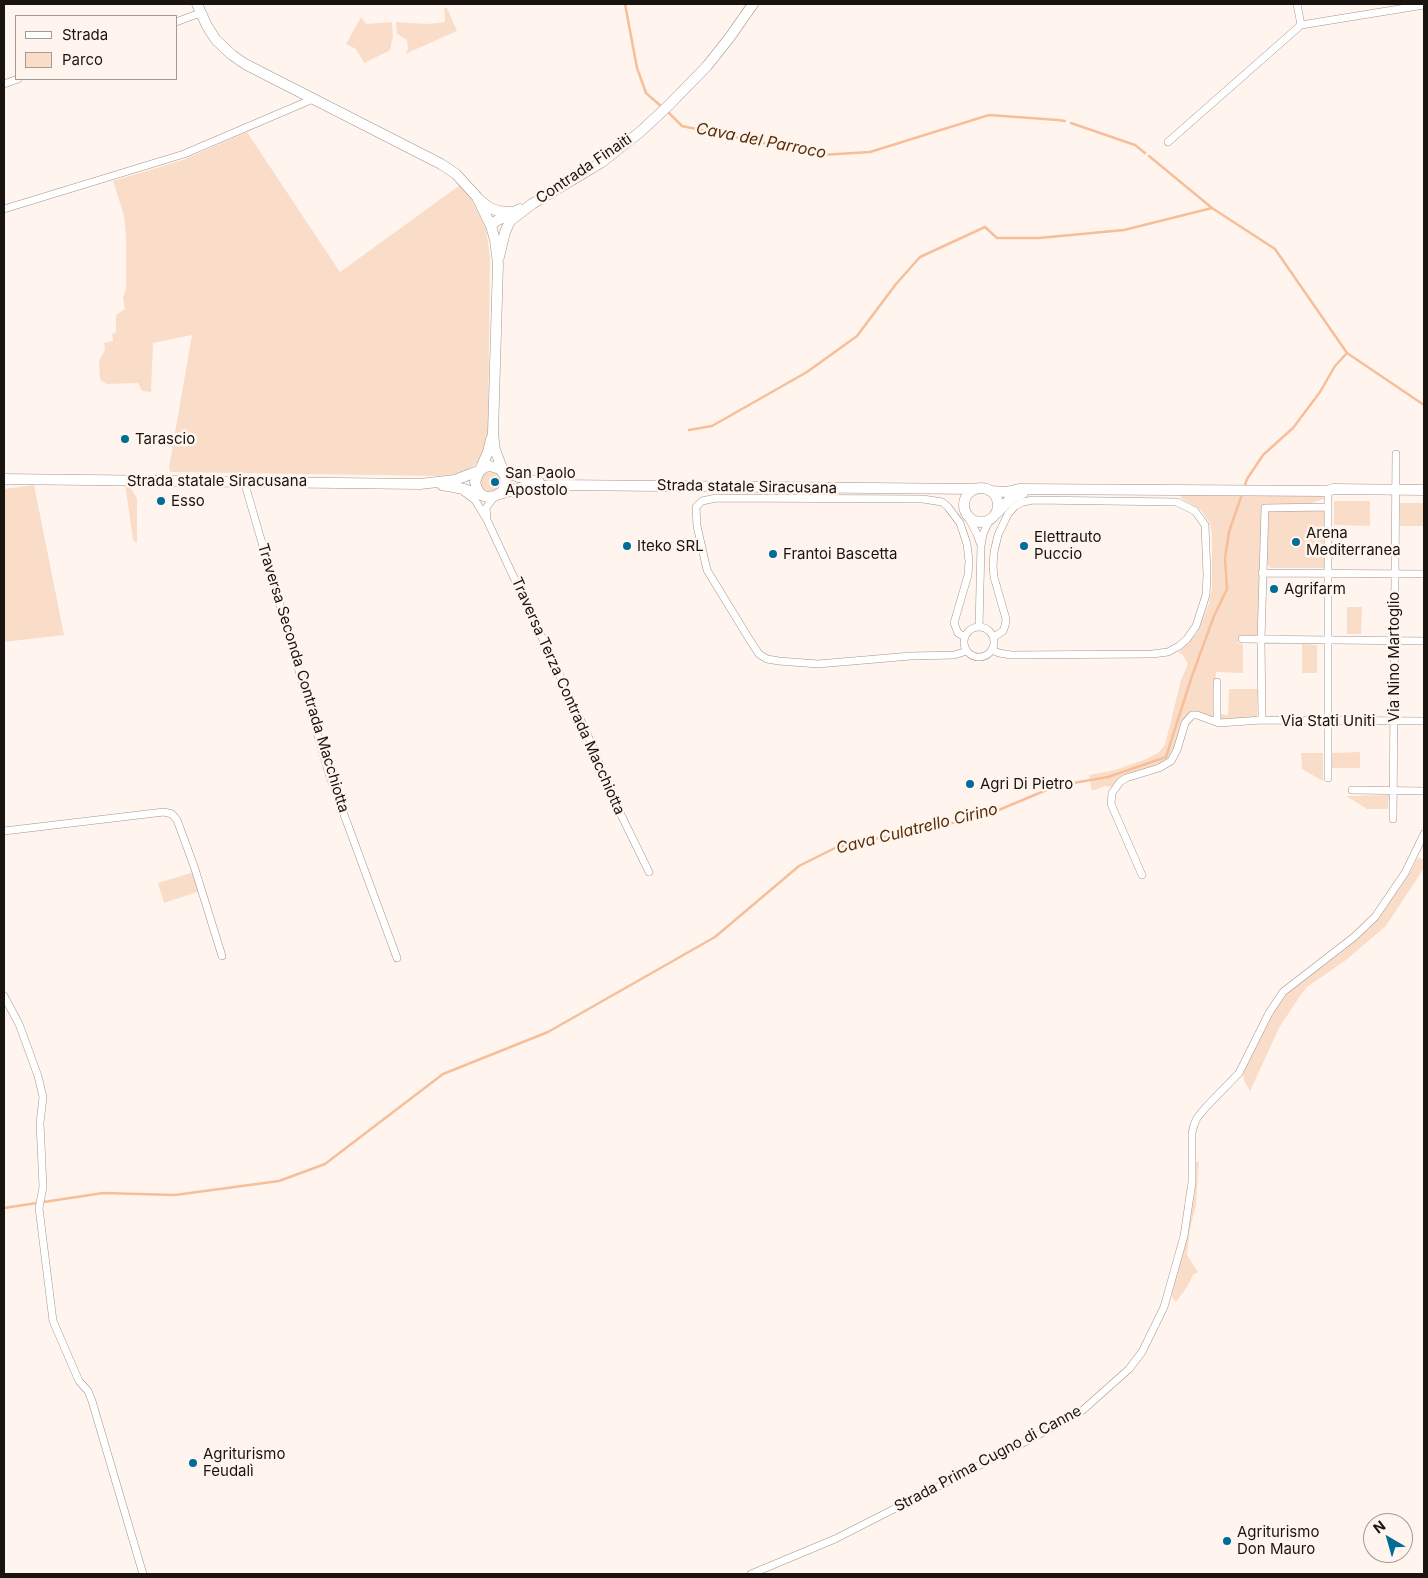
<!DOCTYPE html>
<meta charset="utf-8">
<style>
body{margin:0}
#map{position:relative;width:1428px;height:1578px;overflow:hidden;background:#fff5ee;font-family:Inter,sans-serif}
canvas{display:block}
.frame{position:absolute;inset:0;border:5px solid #191410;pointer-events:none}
.legend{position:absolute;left:15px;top:15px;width:162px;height:65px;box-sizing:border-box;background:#fff5ee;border:1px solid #a39b95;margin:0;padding:6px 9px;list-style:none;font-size:15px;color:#191410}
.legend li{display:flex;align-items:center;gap:10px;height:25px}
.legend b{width:25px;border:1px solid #a39b95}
.north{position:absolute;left:1363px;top:1513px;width:50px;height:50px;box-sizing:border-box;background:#fff5ee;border:1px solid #a39b95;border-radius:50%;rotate:322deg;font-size:14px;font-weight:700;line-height:20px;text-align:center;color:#191410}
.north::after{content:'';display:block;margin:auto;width:18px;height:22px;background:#006c98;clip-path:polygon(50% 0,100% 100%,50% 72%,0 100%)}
</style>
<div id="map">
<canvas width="1428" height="1578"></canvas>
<div class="frame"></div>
<ul class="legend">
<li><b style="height:6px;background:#fff"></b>Strada</li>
<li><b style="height:14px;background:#faddc9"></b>Parco</li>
</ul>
<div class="north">N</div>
</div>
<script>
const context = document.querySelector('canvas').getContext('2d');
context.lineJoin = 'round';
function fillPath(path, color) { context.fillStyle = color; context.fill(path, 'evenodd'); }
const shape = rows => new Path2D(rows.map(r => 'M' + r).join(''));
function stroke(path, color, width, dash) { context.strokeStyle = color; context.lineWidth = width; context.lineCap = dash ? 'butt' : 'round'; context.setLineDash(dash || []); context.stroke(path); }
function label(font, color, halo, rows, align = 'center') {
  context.font = font + ' Inter,sans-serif'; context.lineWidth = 5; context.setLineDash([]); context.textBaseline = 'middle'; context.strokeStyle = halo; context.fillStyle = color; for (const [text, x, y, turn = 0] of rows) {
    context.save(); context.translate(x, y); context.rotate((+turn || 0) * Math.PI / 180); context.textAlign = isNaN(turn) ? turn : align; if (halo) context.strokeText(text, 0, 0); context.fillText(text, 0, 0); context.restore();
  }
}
fillPath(shape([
 [444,8,447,8,457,31,405,54,408,49,407,40,397,34,396,22,427,24,445,22],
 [361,17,366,24,392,22,393,37,391,44,391,48,389,51,364,63,356,49,346,44],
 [247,132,340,272,460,185,471,199,486,229,490,257,488,432,485,449,480,459,475,465,462,473,439,476,170,472,169,467,192,335,153,343,151,392,142,391,138,383,107,384,100,380,99,361,105,350,104,343,113,341,112,334,116,332,116,315,125,309,123,298,126,289,126,236,124,216,113,181,183,160],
 '481 482a10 10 0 1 1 20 0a10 10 0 1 1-20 0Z',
 [125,484,128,484,137,498,137,543,133,540],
 [34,485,64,635,4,642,4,489],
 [1181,494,1324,495,1324,499,1311,503,1262,506,1259,636,1243,635,1239,639,1237,643,1243,644,1243,673,1216,672,1214,718,1190,714,1170,758,1159,765,1123,777,1117,781,1111,787,1105,786,1092,791,1089,775,1115,770,1146,759,1158,753,1165,745,1181,680,1188,664,1182,654,1178,653,1197,633,1209,603,1212,588,1212,533,1209,522,1201,510,1181,498],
 [1334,501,1370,501,1370,526,1334,525],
 [1400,503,1424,503,1424,526,1400,526],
 [1269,511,1324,511,1324,568,1271,568,1267,564],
 [1347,607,1362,607,1361,634,1347,634],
 [1302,644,1317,645,1317,673,1302,673],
 [1229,689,1258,689,1257,717,1221,719,1221,714,1228,715],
 [1360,752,1360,768,1332,768,1332,753],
 [1301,753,1323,753,1323,781,1302,769],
 [1389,795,1388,809,1367,809,1346,796],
 [1420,858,1424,860,1424,868,1386,926,1346,960,1307,987,1300,996,1279,1028,1250,1091,1244,1081,1243,1072,1276,1008,1286,993,1339,954,1370,928,1410,873,1417,859],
 [194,872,200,891,164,903,158,883],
 [1199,1161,1196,1205,1190,1229,1187,1255,1198,1272,1193,1275,1187,1287,1176,1302,1172,1297,1172,1289,1188,1232,1195,1191,1196,1162]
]), '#faddc9');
stroke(shape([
 [625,4,637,68,646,93,662,107],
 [667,111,682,126,821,155,870,152,989,115,1058,120,1065,121],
 [1071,123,1135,145,1145,153],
 [1149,156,1212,208,1275,249,1347,353,1424,405],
 [689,430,712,426,807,372,857,336,896,284,920,257,985,227,997,238,1039,238,1124,230,1212,208],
 [1244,488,1247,479,1263,455,1293,428,1320,392,1335,366,1347,353],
 [4,1208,103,1193,175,1195,279,1181,325,1164,443,1074,548,1032,715,937,799,866,837,847,957,822,994,812,1056,786,1108,777,1166,757,1192,676,1214,616,1227,589,1225,558,1229,532,1242,494]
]), '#f6bf99', 2.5);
const street = shape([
 [1297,4,1301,25],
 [176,22,200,13],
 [4,84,18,79],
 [1168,142,1301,25,1424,5],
 [4,209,184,154,313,99],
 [244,481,329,774,397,958],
 [464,492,475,500,487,520,581,721,595,751,606,784,649,872],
 [967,515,977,534,980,543],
 [487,517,486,508,491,501,495,496],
 [1262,573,1424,574],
 [979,627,981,546,983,534,989,521],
 '964 642a15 15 0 1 1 30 0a15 15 0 1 1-30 0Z',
 [965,637,958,633,954,623,968,575,969,561,967,544,960,523,948,507,942,502,923,499,716,498,702,501,696,507,697,526,707,570,751,642,759,654,767,659,779,661,818,664,911,656,954,655,967,651],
 [1242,639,1424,641],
 [992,650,999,653,1011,655,1152,654,1168,652,1179,646,1187,639,1196,626,1206,595,1207,575,1205,525,1195,511,1177,502,1033,500,1023,502,1015,506,1008,514,998,535,994,552,993,566,994,577,1006,619,1005,626,1003,631,994,637],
 [1262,720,1261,640,1265,508,1328,507],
 [1217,722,1217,682],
 [1328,778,1328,491],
 [1352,790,1424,791],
 [1393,819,1396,454],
 [4,831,164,812,172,814,177,820,194,866,222,956],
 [1142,875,1111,804,1112,793,1120,782,1126,778,1159,768,1171,761,1177,750,1185,723,1192,715,1197,715,1219,723,1262,720,1424,721],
 [4,996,19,1024,38,1076,43,1097,40,1123,43,1187,39,1208,53,1321,79,1381,88,1391,92,1401,143,1574],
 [751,1574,835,1539,1012,1449,1064,1421,1083,1410,1129,1369,1142,1352,1164,1307,1184,1236,1192,1182,1192,1133,1194,1125,1197,1118,1206,1107,1239,1073,1269,1013,1283,992,1354,937,1375,917,1405,873,1424,834]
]);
const secondary = shape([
 [197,4,207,26,216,40,232,55,245,64,441,164,456,174,477,197,491,226,495,240,498,264,493,433,495,450,504,473],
 [479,199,488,207,498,211,511,212],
 [491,226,496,221,520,209],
 [499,257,505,232,510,221,532,204,602,162,640,132,668,106,707,66,730,37,753,4],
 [501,470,518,477,539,482],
 [479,472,488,452,491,439],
 [4,479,420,484,455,480,481,470],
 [442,485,464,489,487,497,495,496,502,492,506,484,505,476,500,469,490,466,485,467,479,472,475,482,478,491,481,494],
 '964 505a17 17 0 1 1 34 0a17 17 0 1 1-34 0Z',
 [991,491,1006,492,1019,489,1328,491,1333,489,1424,490],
 [500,494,520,488,557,485,976,489],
 [997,513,1010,499,1023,493]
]);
stroke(street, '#a4958b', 8);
stroke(secondary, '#a4958b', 11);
stroke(street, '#fff', 7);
stroke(secondary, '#fff', 10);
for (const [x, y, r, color] of [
 [125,439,5,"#006c98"],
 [495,482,5,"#006c98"],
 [161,501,5,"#006c98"],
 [1296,542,5,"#006c98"],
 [627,546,5,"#006c98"],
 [1024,546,5,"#006c98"],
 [773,554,5,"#006c98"],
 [1274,589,5,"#006c98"],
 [970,784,5,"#006c98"],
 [193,1463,5,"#006c98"],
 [1227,1541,5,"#006c98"]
]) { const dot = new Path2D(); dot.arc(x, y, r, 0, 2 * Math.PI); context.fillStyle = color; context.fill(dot); stroke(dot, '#fff5ee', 2); }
label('15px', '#191410', '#fff5ee', [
 ["Contrada Finaiti",584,169,-34],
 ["Strada statale Siracusana",217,481],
 ["Strada statale Siracusana",747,487,1],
 ["Via Nino Martoglio",1394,657,-90],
 ["Traversa Seconda Contrada Macchiotta",303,678,73],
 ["Traversa Terza Contrada Macchiotta",568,696,66],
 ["Via Stati Uniti",1328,721],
 ["Strada Prima Cugno di Canne",988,1459,-28]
]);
label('15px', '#191410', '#fff5ee', [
 ["Tarascio",135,439],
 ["San Paolo",505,473],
 ["Apostolo",505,490],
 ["Esso",171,501],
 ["Arena",1306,533],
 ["Mediterranea",1306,550],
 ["Elettrauto",1034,537],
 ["Puccio",1034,554],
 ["Iteko SRL",637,546],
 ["Frantoi Bascetta",783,554],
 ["Agrifarm",1284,589],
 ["Agri Di Pietro",980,784],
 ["Agriturismo",203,1454],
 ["Feudalì",203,1471],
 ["Agriturismo",1237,1532],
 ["Don Mauro",1237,1549]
], 'left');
label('italic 16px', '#582d07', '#fff5ee', [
 ["Cava del Parroco",761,141,11],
 ["Cava Culatrello Cirino",917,829,-14]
]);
</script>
